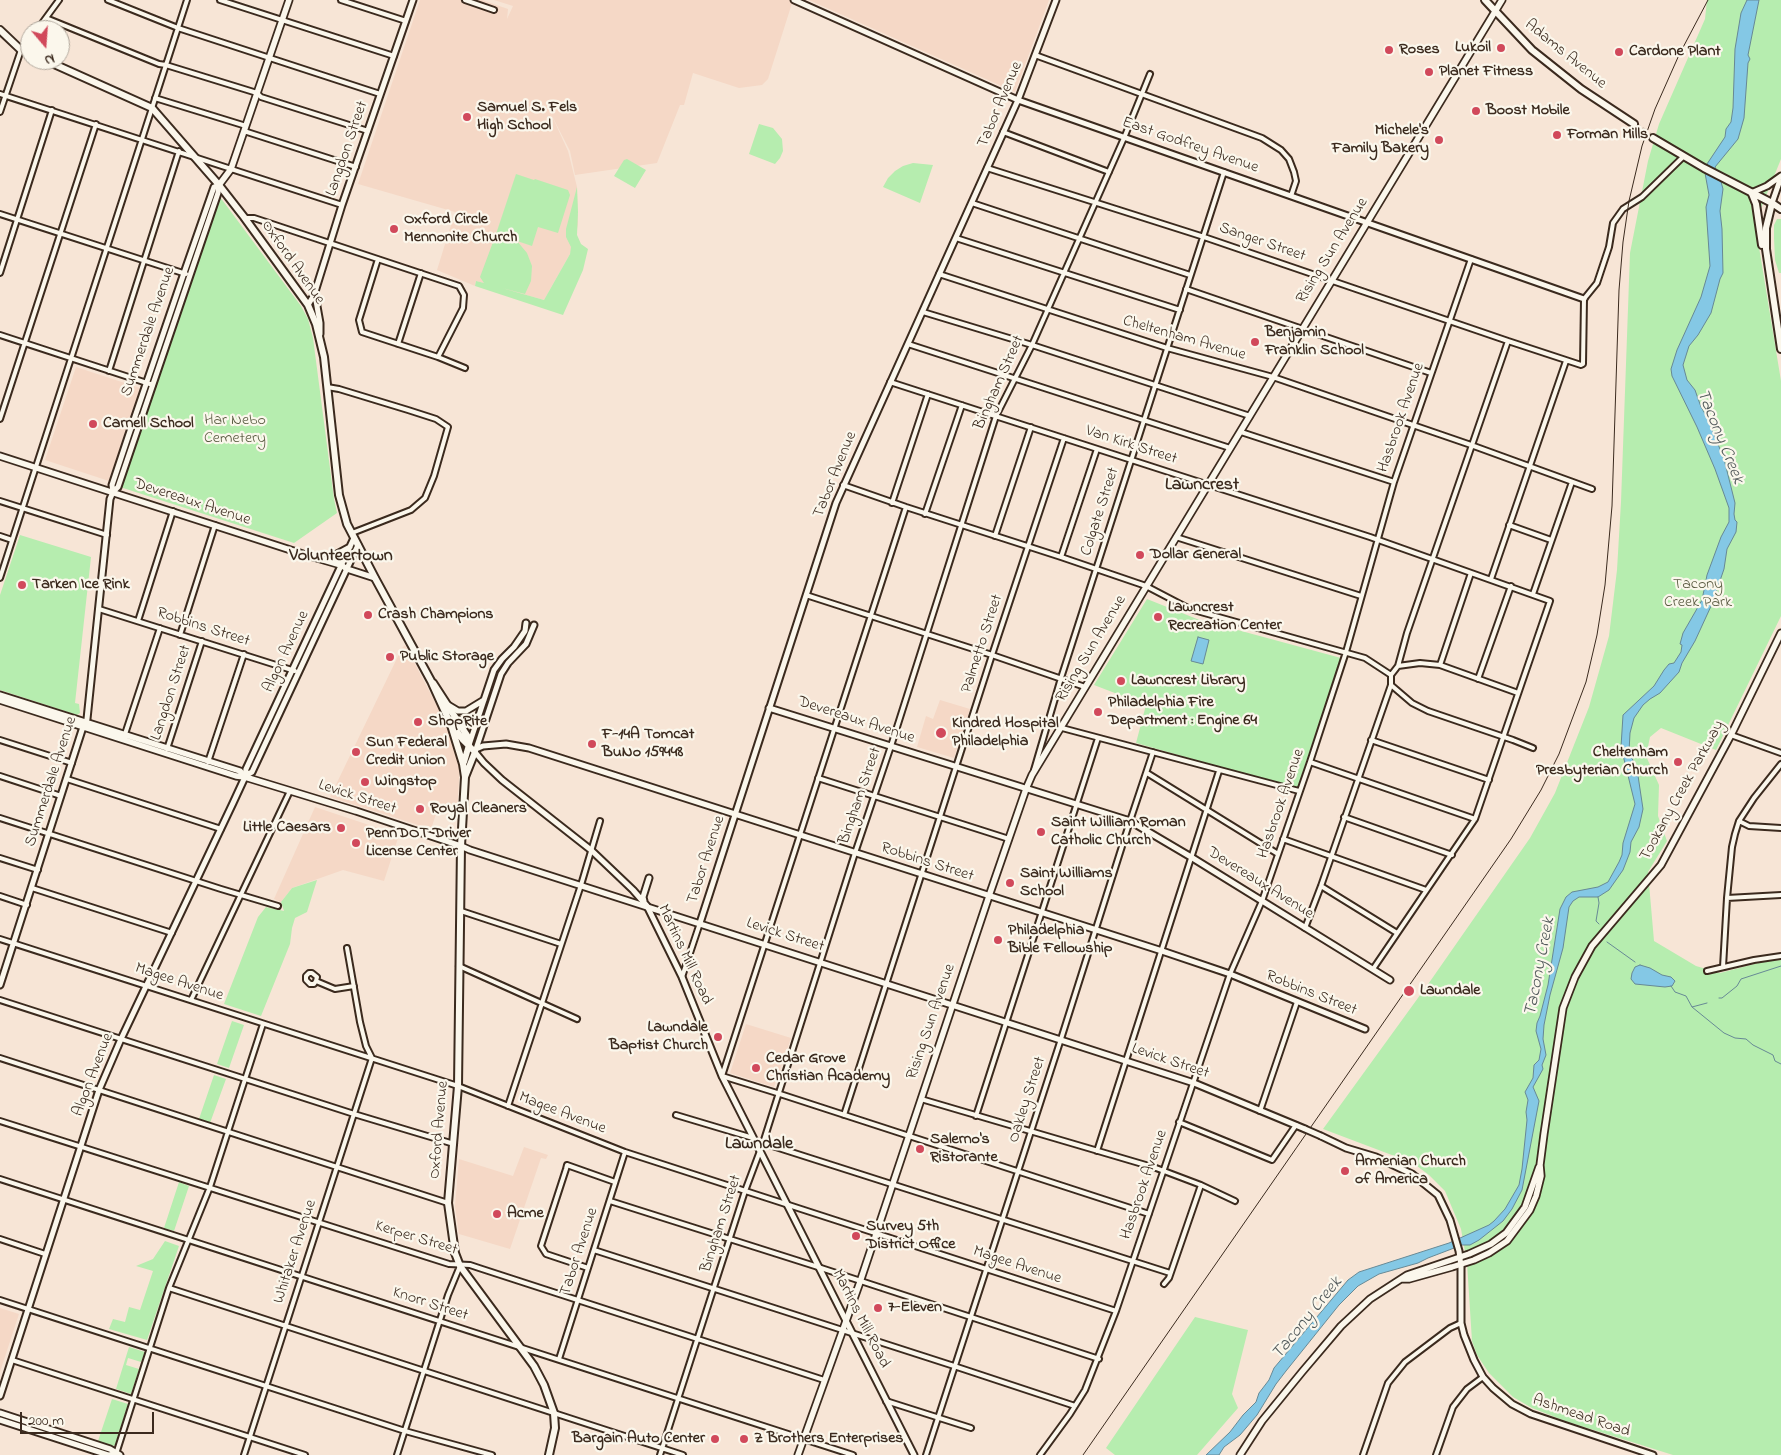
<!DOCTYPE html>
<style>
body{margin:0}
#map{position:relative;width:1781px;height:1455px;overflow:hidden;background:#f7e5d6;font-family:"Indie Flower",sans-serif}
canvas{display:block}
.north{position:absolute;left:20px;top:20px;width:50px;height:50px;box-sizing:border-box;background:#fbf7ec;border:1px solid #aea59a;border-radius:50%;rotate:162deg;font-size:14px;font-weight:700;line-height:20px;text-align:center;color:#3b2a1e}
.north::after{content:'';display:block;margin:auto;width:18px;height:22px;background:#d1495b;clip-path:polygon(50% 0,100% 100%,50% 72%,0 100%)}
.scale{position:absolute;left:20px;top:1412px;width:134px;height:22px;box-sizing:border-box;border:2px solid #3b2a1e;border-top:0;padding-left:6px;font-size:15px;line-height:18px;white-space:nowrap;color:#3b2a1e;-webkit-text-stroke:4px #fbf7ec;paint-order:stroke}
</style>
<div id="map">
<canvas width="1781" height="1455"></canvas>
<div class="north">N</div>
<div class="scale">200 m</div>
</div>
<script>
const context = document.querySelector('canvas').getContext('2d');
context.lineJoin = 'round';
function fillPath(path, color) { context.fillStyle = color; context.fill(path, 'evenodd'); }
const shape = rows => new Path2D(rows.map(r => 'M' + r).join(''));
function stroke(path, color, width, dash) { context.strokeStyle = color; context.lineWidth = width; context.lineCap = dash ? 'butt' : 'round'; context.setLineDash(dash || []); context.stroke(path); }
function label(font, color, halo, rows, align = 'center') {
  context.font = font + ' "Indie Flower",sans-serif'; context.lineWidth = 4.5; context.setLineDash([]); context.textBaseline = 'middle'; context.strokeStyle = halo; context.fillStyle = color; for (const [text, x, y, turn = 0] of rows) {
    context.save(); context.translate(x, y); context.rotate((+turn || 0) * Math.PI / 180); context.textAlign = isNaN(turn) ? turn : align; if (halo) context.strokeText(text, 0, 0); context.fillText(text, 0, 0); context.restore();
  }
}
fillPath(shape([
 [420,0,482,0,508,9,507,19,513,6,494,0,793,0,768,79,762,85,739,88,693,73,684,105,680,105,657,163,575,175,570,151,551,114,568,151,577,187,578,225,570,254,544,300,476,281,475,286,437,270,455,212,358,184],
 [809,0,1049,0,1015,92],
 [76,367,140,388,109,481,45,460],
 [405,645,446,723,458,755,460,764,457,812,437,811,431,829,330,797,402,648],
 [940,700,970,709,954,758,917,747,926,716,933,719],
 [315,807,399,835,384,881,343,870,292,888,281,902,274,899],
 [746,1024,791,1038,774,1087,730,1073],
 [524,1147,548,1155,546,1159,541,1158,510,1249,459,1234,455,1206,459,1159,513,1176],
 [0,1308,19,1314,0,1372]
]), '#f5d8c6');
fillPath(shape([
 [1707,0,1781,0,1781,159,1755,223,1781,381,1781,616,1716,750,1661,728,1650,737,1646,756,1659,785,1658,816,1667,841,1648,872,1654,941,1696,966,1720,973,1766,961,1781,960,1781,1455,1673,1455,1565,1421,1532,1408,1513,1397,1489,1373,1477,1355,1472,1341,1467,1263,1461,1229,1445,1191,1429,1175,1413,1163,1323,1129,1431,980,1530,838,1555,793,1589,707,1609,636,1617,570,1621,502,1630,253,1648,161,1659,124,1705,19],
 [759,124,773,128,782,139,783,151,780,158,775,164,749,154],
 [627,159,646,170,635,188,614,176,624,160],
 [913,163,933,165,920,203,883,187,888,178,895,171,903,166],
 [516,174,534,180,535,179,568,190,570,195,558,233,538,227,532,246,517,241,527,253,532,266,531,281,525,294,502,288,544,300,570,254,571,247,566,237,566,229,577,187,578,212,577,235,581,244,588,249,583,270,563,315,475,286,476,281,484,283,480,277,496,234],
 [220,197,301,306,308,319,313,338,334,499,337,513,294,543,120,487],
 [1777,219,1781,219,1781,273,1779,273,1775,260,1774,238,1774,225],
 [20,535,91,557,75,703,79,704,80,713,77,715,0,690,0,595],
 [1147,599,1197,619,1341,658,1297,789,1136,743,1146,705,1094,685],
 [317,880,307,912,295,918,292,928,290,944,261,1016,224,1004,258,917,266,907,284,911,281,902,292,888],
 [232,1021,244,1025,229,1068,217,1064],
 [214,1075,226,1079,210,1123,199,1119],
 [179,1182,189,1186,174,1231,164,1228],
 [165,1241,179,1246,147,1340,109,1329,113,1319,125,1322,129,1307,140,1310,153,1271,136,1266,153,1259],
 [1195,1317,1248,1330,1232,1394,1238,1408,1197,1455,1115,1455,1106,1448],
 [129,1347,145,1352,141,1362,128,1358,126,1365,139,1369,131,1394,116,1389],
 [112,1399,128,1404,115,1445,113,1446,98,1441]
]), '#b6edaf');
const water = shape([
 [1747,0,1759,0,1748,55,1750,59,1748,63,1744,118,1738,139,1715,167,1720,178,1723,189,1720,211,1722,229,1723,273,1720,279,1711,313,1698,335,1689,346,1683,365,1687,380,1695,390,1701,407,1707,417,1724,459,1735,503,1734,514,1735,520,1737,522,1736,532,1727,549,1724,569,1712,604,1695,641,1682,663,1679,672,1660,693,1650,699,1643,705,1634,718,1630,733,1629,752,1637,769,1643,809,1639,827,1631,842,1630,852,1623,870,1609,890,1598,897,1579,897,1573,901,1569,907,1563,948,1550,995,1544,1025,1543,1039,1546,1055,1542,1065,1543,1069,1533,1087,1539,1101,1522,1190,1512,1209,1503,1221,1479,1240,1470,1245,1462,1245,1428,1258,1418,1263,1379,1274,1358,1286,1339,1305,1286,1371,1276,1384,1257,1415,1246,1428,1240,1435,1224,1447,1219,1455,1206,1455,1230,1432,1243,1415,1256,1402,1259,1393,1269,1380,1274,1368,1348,1280,1359,1272,1449,1243,1489,1225,1494,1221,1505,1209,1519,1185,1522,1169,1527,1120,1526,1112,1528,1100,1525,1092,1533,1078,1534,1065,1539,1060,1541,1049,1536,1031,1537,1023,1540,1016,1548,985,1560,909,1566,897,1572,892,1598,887,1608,882,1619,862,1622,855,1623,843,1635,804,1621,747,1623,715,1654,686,1664,670,1669,664,1674,663,1681,652,1682,645,1680,644,1683,633,1702,600,1707,575,1721,537,1729,522,1729,508,1715,469,1697,427,1672,376,1671,369,1677,350,1701,297,1710,266,1706,207,1709,195,1705,173,1707,164,1725,137,1726,129,1731,122,1733,108,1735,49,1741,13,1747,0],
 [1198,637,1209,640,1203,664,1191,661,1198,637],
 [1640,965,1650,968,1662,975,1671,977,1675,981,1672,986,1665,987,1635,984,1631,979,1632,973,1635,967,1640,965]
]);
fillPath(water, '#84c8e5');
stroke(water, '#678995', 1);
stroke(shape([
 [1598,897,1599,903,1596,921,1599,924],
 [1607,942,1635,962],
 [1671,986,1675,992,1686,996,1692,1007,1707,1003],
 [1719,998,1722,998,1737,986,1741,979,1781,966],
 [1692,1007,1724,1033,1735,1038,1746,1039,1753,1045,1773,1055,1775,1061,1781,1064]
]), '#678995', 1);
stroke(shape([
 [1634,124,1653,138]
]), '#d1c0b1', 6, [6, 3]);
const minor = shape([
 [108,0,178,28,380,94],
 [220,0,394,56],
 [341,0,406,21],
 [465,0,494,10],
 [46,18,159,64,166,65,257,93,261,97,368,131],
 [37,30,59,0],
 [1035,55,1262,138,1281,150,1289,159,1294,172,1296,181,1291,196],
 [0,94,342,205],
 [155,98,246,126],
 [0,112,21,50,30,39],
 [244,131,356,167],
 [1003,132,1109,172],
 [987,168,1204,237,1508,341,1581,365,1583,364,1584,299,1597,283,1609,247,1613,223,1623,209,1642,197,1684,156],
 [972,203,1190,275],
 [0,214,186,274],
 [246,218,254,218,459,286,464,295,463,308,438,357],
 [956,238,1180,310],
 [378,259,359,320,362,332,438,357,465,368],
 [0,273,52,110],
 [939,274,1167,348,1273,377,1471,445,1592,489],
 [1186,289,1431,373],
 [923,312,1032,345,1250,416],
 [0,335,153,385],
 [398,344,421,273],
 [908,344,1230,448],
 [109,371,179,151],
 [890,382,1370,537,1550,601,1475,819,1373,969],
 [327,387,339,389,408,410,436,419,448,427,434,476,425,498,411,510,352,533],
 [0,419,96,124],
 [1241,432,1394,482],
 [843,485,906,507,1061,557,1146,586,1190,609,1365,658,1391,675],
 [0,501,107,535],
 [892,503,928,394],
 [906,507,722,1076,777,1093,1149,1214],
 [925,514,962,405],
 [1509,525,1551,540],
 [0,536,12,540],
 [995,536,1031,427],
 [1176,537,1361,596],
 [1061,557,1097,449],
 [0,578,187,0],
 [1491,579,1566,361],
 [1533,594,1572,482],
 [806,595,992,655,1085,687],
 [99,609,295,671],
 [138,621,173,511],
 [180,635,215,525],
 [1440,665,1471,573],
 [1398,666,1420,663,1440,665,1518,693],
 [1478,679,1511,586],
 [1391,685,1412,703,1428,711,1513,740,1533,748],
 [1062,728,1299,791],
 [125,734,160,628],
 [1731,735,1781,753],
 [0,740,72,763],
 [1371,740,1489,780],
 [167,749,202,641],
 [208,762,244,654],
 [1310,762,1475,819],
 [1034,770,1061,678,1224,172],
 [1147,773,1278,854],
 [0,776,61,796],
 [818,778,1009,839],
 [67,779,221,829],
 [1344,817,1452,855],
 [0,818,221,889,278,906],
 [1739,821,1749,826,1781,828],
 [1283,839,1426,890],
 [0,858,38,870],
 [1321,886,1397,933],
 [32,888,172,933],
 [0,896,27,905],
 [1727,898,1781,895],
 [461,911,561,944],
 [1305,928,1321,886,1391,685,1391,675,1398,666,1407,633,1508,341],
 [0,939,458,1086,625,1152,1116,1311],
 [347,948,360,1022,366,1046,372,1058],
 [459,966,577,1019],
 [1723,967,1727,898,1732,847,1735,834,1739,821,1754,798,1781,764],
 [1707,971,1754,960,1781,956],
 [682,977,700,923],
 [316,981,314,984,310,984,306,980,306,976,309,973,312,973,317,977,316,981,335,989,354,986],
 [0,1000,354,1114,454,1144],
 [191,1000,290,791],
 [0,1058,448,1203],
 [921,1099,1156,1168,1201,1185,1235,1201],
 [508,1106,581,885,600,821],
 [1260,1111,1297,1002],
 [676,1115,753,1138],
 [844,1115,992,655,1064,438],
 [976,1116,1098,738],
 [0,1121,449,1264,470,1265,479,1268,824,1380],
 [1179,1122,1272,1160,1296,1125],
 [763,1143,1170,1273],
 [1097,1151,1219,771],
 [0,1179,853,1455],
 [610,1201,818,1267,1099,1359],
 [0,1239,45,1254],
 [594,1250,954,1366,1075,1406],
 [588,1268,546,1254,541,1246,566,1169,567,1165,615,1182],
 [1164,1284,1169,1278,1201,1185],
 [169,1288,683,1455],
 [0,1300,405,1431,492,1455],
 [559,1359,625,1152],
 [12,1360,305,1455],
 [886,1401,971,1428],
 [116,1454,169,1288,210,1187,263,1024],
 [244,1455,372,1058],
 [397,1455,448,1295,460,1266],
 [660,1455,745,1191,763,1143,855,853,891,746,996,416,1032,345,1124,138,1150,74],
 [926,1455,1061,1039,1130,821,1153,752],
 [1040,1455,1070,1414,1085,1390,1116,1311,1230,974,1262,901,1310,762,1346,652,1394,482,1471,259],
 [1363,1455,1388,1383,1405,1362,1450,1328,1461,1323],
 [1436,1455,1453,1407,1467,1389,1483,1377]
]);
const tertiary = shape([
 [794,0,1018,100,1584,299],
 [1751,193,1767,186,1781,176],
 [1772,203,1781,177],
 [315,295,320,323,320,334],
 [308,305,314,295,342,205,413,0],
 [113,492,112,485,128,437,184,273,214,187,219,185],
 [326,560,350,547],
 [534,625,526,644,508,663,501,674,475,752,484,763,502,780,591,850,633,890,647,906,682,977,722,1076,914,1455],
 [448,705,458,711,466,711,484,700],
 [769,708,1130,821,1191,857,1390,980],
 [469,745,494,670,502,659,514,647,525,631,526,623],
 [476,749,483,746,506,744,529,748,1162,951,1230,974,1365,1029],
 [245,776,252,772,358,545],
 [644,901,643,897,649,878],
 [700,923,836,503,1018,100,1056,0],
 [0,985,82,730,87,719,110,499,113,492,118,487,218,193,219,185],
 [952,1005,1194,1083,1305,1129],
 [1321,1136,1346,1148,1376,1157,1412,1174,1438,1195,1450,1220,1459,1251,1461,1266,1461,1323,1464,1335,1474,1360,1483,1377,1493,1388,1512,1404,1531,1414,1653,1455],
 [0,1396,99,1090,121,1039,233,803,245,777,246,769,354,538],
 [0,1413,110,1449,120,1455],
 [0,1420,108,1455,116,1454]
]);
const secondary = shape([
 [219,185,231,169,289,0],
 [0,456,303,554,341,565,347,569,375,578],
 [0,695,240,771,245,777],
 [0,700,236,776,245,777,356,811,461,846,470,850,952,1005],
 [1403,1279,1409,1279,1452,1267,1474,1260,1489,1253,1507,1241,1530,1210,1536,1196,1541,1176,1540,1165,1544,1134,1563,1008,1575,977,1592,946,1661,865,1731,735,1781,633],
 [798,1455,860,1282,989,896,1026,789,1032,775,1502,0],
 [1240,1455,1262,1421,1302,1372,1341,1326,1370,1299,1407,1275,1469,1254,1491,1244,1506,1233,1525,1207,1539,1167]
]);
const primary = shape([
 [0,30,21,50,30,53],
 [45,60,152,108,219,185,244,217,308,305,316,324,324,357,339,495,347,524,375,578,431,681,451,725,463,764,465,777,461,846,458,1086,448,1203,455,1253,460,1266,534,1366,544,1385,554,1413,555,1428,549,1455],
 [1772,203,1781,209],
 [433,683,468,737,469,745,464,762],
 [453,726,463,740,475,752,465,777]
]);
const trunk = shape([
 [1485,0,1532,50,1581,89,1634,124],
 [1653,138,1704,168,1772,203,1766,228,1766,249,1781,349],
 [1752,194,1756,204,1762,245]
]);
stroke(minor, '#3b2a1e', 8);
stroke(tertiary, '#3b2a1e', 9);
stroke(secondary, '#3b2a1e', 9);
stroke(primary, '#3b2a1e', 10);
stroke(trunk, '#3b2a1e', 10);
stroke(minor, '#fbf7ec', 4);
stroke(tertiary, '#fbf7ec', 5);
stroke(secondary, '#fbf7ec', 5.5);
stroke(primary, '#fbf7ec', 6);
stroke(trunk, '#fbf7ec', 6);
stroke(shape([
 [1083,1455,1511,839,1541,790,1559,754,1586,682,1597,635,1605,585,1612,506,1619,290,1623,242,1629,201,1642,146,1655,109,1679,55,1708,0]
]), '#3b2a1e', 1);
const tertiaryBridge = shape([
 [1305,1129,1321,1136]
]);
stroke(tertiaryBridge, '#3b2a1e', 9, []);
stroke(tertiaryBridge, '#fbf7ec', 5);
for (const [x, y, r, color] of [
 [1501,48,5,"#d1495b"],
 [1389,50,5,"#d1495b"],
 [1619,52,5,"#d1495b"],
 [1429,72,5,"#d1495b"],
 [1476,111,5,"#d1495b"],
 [467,117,5,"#d1495b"],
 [1557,135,5,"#d1495b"],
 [1439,140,5,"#d1495b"],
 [394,229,5,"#d1495b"],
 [1255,342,5,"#d1495b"],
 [93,424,5,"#d1495b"],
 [1140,555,5,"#d1495b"],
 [22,585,5,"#d1495b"],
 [368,615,5,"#d1495b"],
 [1158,617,5,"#d1495b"],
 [390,657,5,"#d1495b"],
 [1121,681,5,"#d1495b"],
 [1098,712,5,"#d1495b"],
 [418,722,5,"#d1495b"],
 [941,733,6,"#d1495b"],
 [592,744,5,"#d1495b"],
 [356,752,5,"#d1495b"],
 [1678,762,5,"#d1495b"],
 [365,782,5,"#d1495b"],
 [420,809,5,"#d1495b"],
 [341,828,5,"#d1495b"],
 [1041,832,5,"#d1495b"],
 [356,843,5,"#d1495b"],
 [1010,883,5,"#d1495b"],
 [998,940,5,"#d1495b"],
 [1409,991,6,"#d1495b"],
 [718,1037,5,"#d1495b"],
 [756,1068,5,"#d1495b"],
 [920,1149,5,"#d1495b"],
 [1345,1171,5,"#d1495b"],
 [497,1214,5,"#d1495b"],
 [856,1236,5,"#d1495b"],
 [878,1308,5,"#d1495b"],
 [715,1439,5,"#d1495b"],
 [744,1439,5,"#d1495b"]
]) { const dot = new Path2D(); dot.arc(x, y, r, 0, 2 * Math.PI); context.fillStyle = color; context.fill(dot); stroke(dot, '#fbf7ec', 2); }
label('bold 16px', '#3b2a1e', '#fbf7ec', [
 ["Lukoil",1491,48,"right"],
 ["Roses",1399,50],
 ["Cardone Plant",1629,52],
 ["Planet Fitness",1439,72],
 ["Samuel S. Fels",477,108],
 ["High School",477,126],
 ["Boost Mobile",1486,111],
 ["Michele's",1429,131,"right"],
 ["Family Bakery",1429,149,"right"],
 ["Forman Mills",1567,135],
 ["Oxford Circle",404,220],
 ["Mennonite Church",404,238],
 ["Benjamin",1265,333],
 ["Franklin School",1265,351],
 ["Carnell School",103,424],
 ["Dollar General",1150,555],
 ["Tarken Ice Rink",32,585],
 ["Lawncrest",1168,608],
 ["Recreation Center",1168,626],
 ["Crash Champions",378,615],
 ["Public Storage",400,657],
 ["Lawncrest Library",1131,681],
 ["Philadelphia Fire",1108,703],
 ["Department : Engine 64",1108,721],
 ["ShopRite",428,722],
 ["Kindred Hospital",952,724],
 ["Philadelphia",952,742],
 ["F-14A Tomcat",602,735],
 ["BuNo 159448",602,753],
 ["Sun Federal",366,743],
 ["Credit Union",366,761],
 ["Cheltenham",1668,753,"right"],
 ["Presbyterian Church",1668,771,"right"],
 ["Wingstop",375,782],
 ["Royal Cleaners",430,809],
 ["Saint William Roman",1051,823],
 ["Catholic Church",1051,841],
 ["Little Caesars",331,828,"right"],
 ["PennDOT Driver",366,834],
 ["License Center",366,852],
 ["Saint Williams",1020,874],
 ["School",1020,892],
 ["Philadelphia",1008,931],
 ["Bible Fellowship",1008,949],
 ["Lawndale",1420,991],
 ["Lawndale",708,1028,"right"],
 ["Baptist Church",708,1046,"right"],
 ["Cedar Grove",766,1059],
 ["Christian Academy",766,1077],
 ["Salerno's",930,1140],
 ["Ristorante",930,1158],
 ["Armenian Church",1355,1162],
 ["of America",1355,1180],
 ["Acme",507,1214],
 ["Survey 5th",866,1227],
 ["District Office",866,1245],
 ["7-Eleven",888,1308],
 ["Bargain Auto Center",705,1439,"right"],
 ["Z Brothers Enterprises",754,1439]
], 'left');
label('16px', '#3b2a1e', '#fbf7ec', [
 ["Adams Avenue",1565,55,39],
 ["Tabor Avenue",1001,105,-67],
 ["East Godfrey Avenue",1190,146,19],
 ["Langdon Street",348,149,-71],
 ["Sanger Street",1262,243,19],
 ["Rising Sun Avenue",1333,251,-58],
 ["Oxford Avenue",292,263,55],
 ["Summerdale Avenue",149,332,-71],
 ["Cheltenham Avenue",1184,339,16],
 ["Bingham Street",1000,383,-66],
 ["Hasbrook Avenue",1402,418,-71],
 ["Van Kirk Street",1131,446,18],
 ["Tabor Avenue",836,475,-68],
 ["Devereaux Avenue",192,503,18],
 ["Colgate Street",1101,512,-72],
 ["Robbins Street",203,628,18],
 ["Palmetto Street",983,644,-72],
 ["Rising Sun Avenue",1092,649,-59],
 ["Algon Avenue",287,652,-65],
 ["Langdon Street",172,693,-72],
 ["Devereaux Avenue",856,721,18],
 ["Summerdale Avenue",52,782,-72],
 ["Tookany Creek Parkway",1683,791,-61],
 ["Bingham Street",861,796,-71],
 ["Levick Street",357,798,18],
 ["Hasbrook Avenue",1282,804,-71],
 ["Tabor Avenue",707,860,-72],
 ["Robbins Street",927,863,18],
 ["Devereaux Avenue",1260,884,32],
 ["Levick Street",785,936,18],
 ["Martins Mill Road",684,955,65],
 ["Magee Avenue",179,983,18],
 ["Robbins Street",1311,994,22],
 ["Rising Sun Avenue",932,1022,-71],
 ["Levick Street",1170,1062,19],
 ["Algon Avenue",94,1075,-69],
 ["Oakley Street",1028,1100,-72],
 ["Magee Avenue",562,1114,21],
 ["Oxford Avenue",440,1130,-85],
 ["Hasbrook Avenue",1145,1185,-71],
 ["Bingham Street",722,1224,-72],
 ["Kerper Street",416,1239,17],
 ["Whitaker Avenue",296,1252,-72],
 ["Tabor Avenue",580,1252,-72],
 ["Magee Avenue",1017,1266,18],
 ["Knorr Street",430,1305,18],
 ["Martins Mill Road",860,1319,63],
 ["Ashmead Road",1581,1417,19]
]);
label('16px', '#5a5b42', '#fbf7ec', [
 ["Har Nebo",235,421],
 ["Cemetery",235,439],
 ["Tacony",1698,585],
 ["Creek Park",1698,603]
]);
label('italic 18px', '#51595a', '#fbf7ec', [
 ["Tacony Creek",1719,437,68],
 ["Tacony Creek",1541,967,-79],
 ["Tacony Creek",1308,1319,-51]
]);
label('bold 18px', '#3b2a1e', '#fbf7ec', [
 ["Lawncrest",1202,486],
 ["Volunteertown",341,557],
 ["Lawndale",759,1145]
]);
</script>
